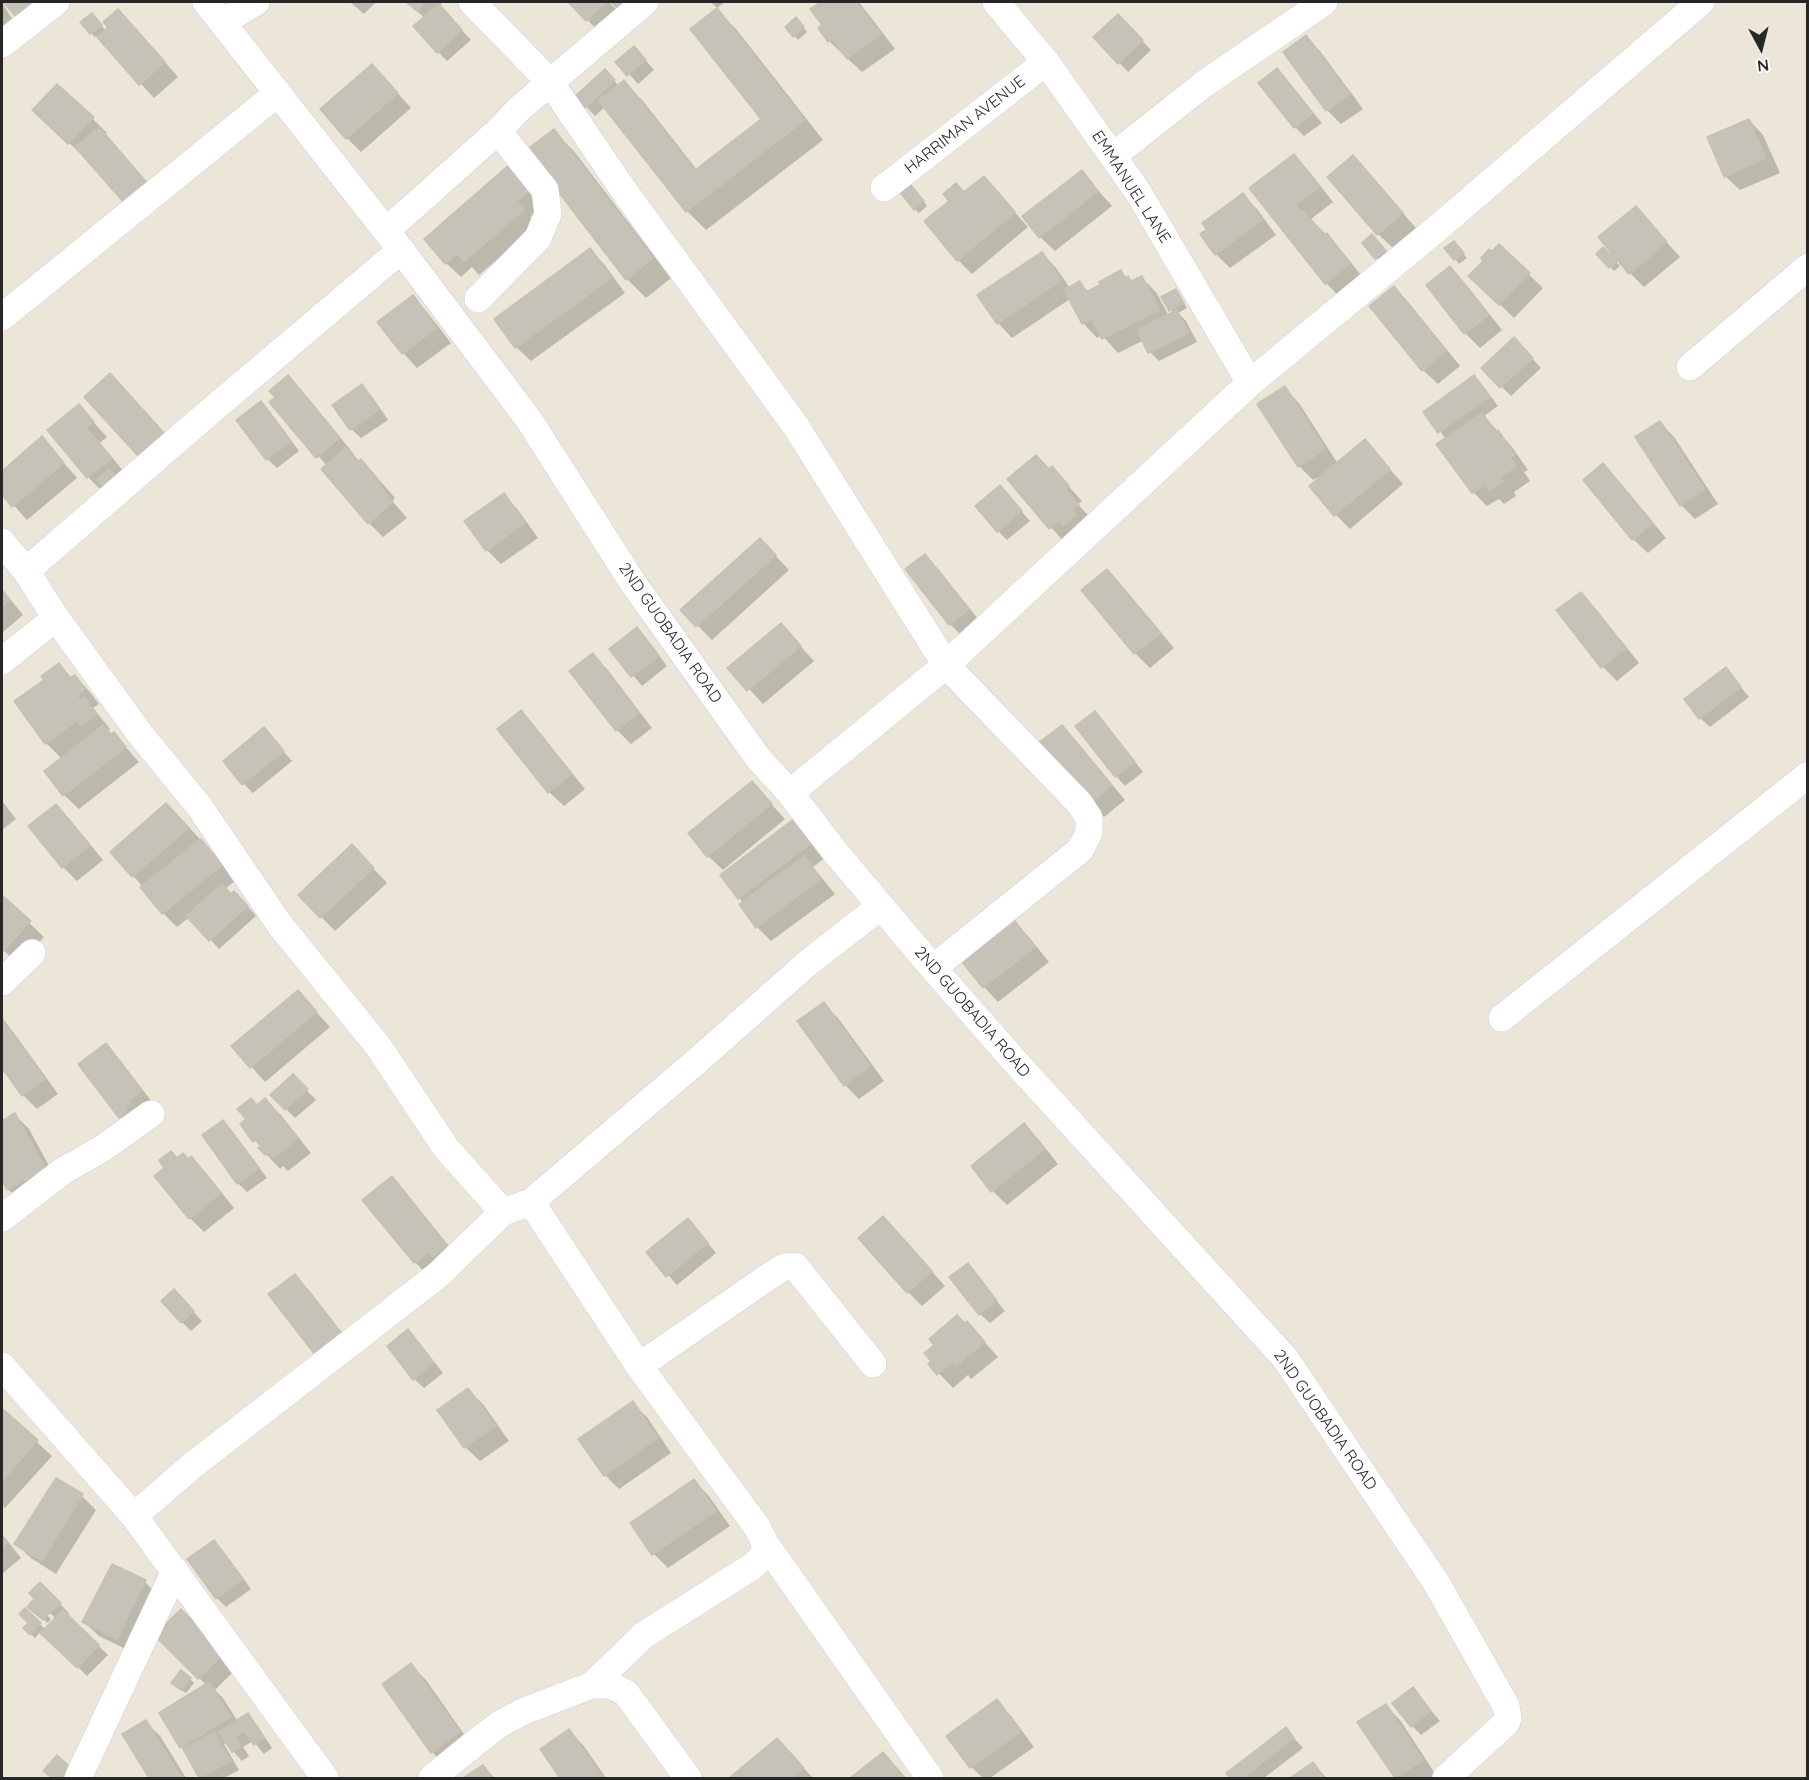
<!DOCTYPE html>
<style>
body{margin:0}
#map{position:relative;width:1809px;height:1780px;overflow:hidden;background:#ebe6d7;font-family:Quicksand,sans-serif}
canvas{display:block}
.frame{position:absolute;inset:0;border:3px solid #272727;pointer-events:none}
.north{position:absolute;left:1731px;top:18px;width:60px;height:60px;-webkit-text-stroke:4px #fff;paint-order:stroke;rotate:173deg;font-size:16px;font-weight:700;line-height:24px;text-align:center;color:#272727}
.north::after{content:'';display:block;margin:auto;width:21px;height:27px;background:#272727;clip-path:polygon(50% 0,100% 100%,50% 72%,0 100%)}
</style>
<div id="map">
<canvas width="1809" height="1780"></canvas>
<div class="frame"></div>
<div class="north">N</div>
</div>
<script>
const context = document.querySelector('canvas').getContext('2d');
context.lineJoin = 'round';
function fillPath(path, color) { context.fillStyle = color; context.fill(path, 'evenodd'); }
const shape = rows => new Path2D(rows.map(r => 'M' + r).join(''));
function stroke(path, color, width, dash) { context.strokeStyle = color; context.lineWidth = width; context.lineCap = dash ? 'butt' : 'round'; context.setLineDash(dash || []); context.stroke(path); }
function label(font, color, halo, rows, align = 'center') {
  context.font = font + ' Quicksand,sans-serif'; context.lineWidth = 6; context.setLineDash([]); context.textBaseline = 'middle'; context.strokeStyle = halo; context.fillStyle = color; for (const [text, x, y, turn = 0] of rows) {
    context.save(); context.translate(x, y); context.rotate((+turn || 0) * Math.PI / 180); context.textAlign = isNaN(turn) ? turn : align; if (halo) context.strokeText(text, 0, 0); context.fillText(text, 0, 0); context.restore();
  }
}
fillPath(shape([
 [350,2,376,2,364,14],
 [406,2,440,2,442,3,439,6,471,40,447,61,438,52,425,18],
 [570,2,609,2,621,15,601,34],
 [711,2,723,2,724,3,717,8],
 [823,2,859,2,895,49,862,72,829,41,824,25,812,10],
 [2,3,17,26,2,47],
 [717,10,736,29,823,140,706,230,687,211,605,107,595,116,577,97,605,71,619,86,624,82,643,101,697,170,763,119],
 [1118,16,1151,50,1128,72,1095,37],
 [96,19,106,31,132,25,178,77,154,98,97,36,95,37,91,33],
 [796,19,807,32,798,40,787,27],
 [1306,37,1320,51,1363,109,1341,124,1327,110],
 [643,57,654,70,638,84,618,62],
 [1277,70,1322,123,1304,136,1295,127],
 [386,80,411,108,361,152,347,138],
 [92,118,107,133,105,135,163,200,85,156,84,157,49,124],
 [1749,120,1763,135,1780,173,1740,190,1725,176],
 [553,131,573,150,671,278,646,298,627,279],
 [1294,156,1308,170,1333,202,1311,219,1341,250,1364,279,1340,297,1326,283,1252,189],
 [1353,157,1416,228,1393,248,1378,234],
 [510,166,545,204,530,217,537,225,479,275,472,267,461,277,446,263],
 [1082,172,1112,206,1055,251,1040,237],
 [984,178,1028,227,972,274,958,260],
 [914,190,927,206,919,213,915,209],
 [1243,195,1257,209,1276,235,1230,268,1216,254],
 [1636,208,1680,257,1644,287,1630,273],
 [1376,241,1389,255,1381,262,1364,243],
 [1499,246,1543,288,1514,318,1485,290],
 [1458,247,1467,258,1459,264,1455,259],
 [1603,249,1620,266,1614,271,1598,254],
 [590,250,604,264,625,293,531,361,516,347],
 [1042,253,1056,268,1070,288,1080,283,1089,292,1120,272,1133,282,1142,278,1156,292,1169,316,1174,314,1163,297,1176,290,1187,308,1178,313,1186,321,1197,342,1159,361,1150,352,1144,340,1118,353,1102,335,1097,338,1083,323,1070,299,1012,338,998,323,979,296],
 [1450,268,1464,282,1502,330,1480,348,1465,333,1428,285],
 [1394,288,1408,302,1460,366,1438,384,1423,370,1372,306],
 [413,297,427,312,451,343,417,368,403,353],
 [1514,339,1541,368,1511,396,1483,368],
 [288,377,303,392,353,453,352,455,375,475,395,498,392,501,407,518,383,537,369,523,327,466,272,402,277,397],
 [1474,377,1483,386,1498,406,1484,416,1512,447,1528,470,1524,472,1530,481,1514,492,1516,496,1504,504,1499,499,1487,506,1473,492,1446,439,1425,412],
 [362,386,371,395,388,420,361,438,351,429,334,405],
 [1284,388,1299,403,1338,464,1365,441,1403,484,1350,529,1336,515,1319,477,1313,480,1299,466],
 [261,403,270,412,299,451,277,468,267,459],
 [79,406,107,437,100,443,125,473,102,491,88,477],
 [1660,423,1674,437,1718,504,1695,519,1681,505],
 [42,438,77,478,27,520,2,492,2,473],
 [1603,465,1617,480,1666,538,1648,553,1633,539,1585,480],
 [1052,468,1082,501,1078,504,1092,520,1065,543,1009,479,1050,470],
 [504,495,518,510,538,538,501,564,487,550],
 [1009,497,1030,521,1007,540,998,531],
 [774,554,789,570,712,640,682,610],
 [925,556,939,570,982,624,964,638,950,624],
 [1107,571,1121,585,1174,648,1150,668,1135,653,1083,590],
 [2,589,23,615,2,633],
 [1580,594,1595,608,1639,663,1617,681,1603,667],
 [781,625,814,661,763,704,730,668],
 [637,629,646,638,667,666,642,686,611,649],
 [592,655,607,669,652,728,631,744,617,730],
 [59,665,72,678,75,676,89,691,99,704,93,708,110,729,107,731,111,736,114,734,139,762,79,809,64,795,46,771,62,759,46,743,47,681],
 [1726,669,1749,697,1710,727,1700,718],
 [521,712,535,727,585,789,564,806,549,792,500,729],
 [1094,713,1104,722,1143,772,1125,786,1116,776,1077,726],
 [1062,727,1076,741,1125,800,1104,817,1090,803],
 [264,729,292,761,253,793,244,784],
 [752,783,785,819,723,870,708,856],
 [2,801,16,819,2,830],
 [56,806,70,820,103,860,77,881,63,867],
 [181,819,215,855,236,880,225,889,231,896,244,902,256,916,219,949,190,917,177,927,163,913,143,887,112,852],
 [795,820,826,857,813,867,835,894,771,941,757,927,744,903,739,898],
 [366,861,387,883,335,931,300,895],
 [2,897,44,937,19,964,2,949],
 [1014,922,1028,936,1049,962,998,1002,984,987,964,962],
 [298,992,330,1027,265,1082,233,1046],
 [823,1004,838,1018,884,1081,859,1099,845,1085],
 [2,1020,14,1033,58,1094,37,1109,23,1095,6,1072,4,1073,2,1070],
 [105,1045,120,1060,155,1106,134,1131,120,1117],
 [293,1076,316,1100,295,1118,272,1095],
 [265,1100,280,1114,311,1153,288,1171,283,1166,280,1169,266,1154,242,1124,257,1106],
 [15,1115,29,1129,59,1184,22,1203,8,1189,2,1177,2,1122],
 [223,1122,232,1131,267,1178,247,1192,238,1183],
 [1024,1125,1039,1140,1058,1164,1007,1205,993,1191],
 [191,1158,206,1173,234,1208,204,1232,190,1218,177,1159,189,1161],
 [392,1178,406,1193,460,1260,429,1277,415,1262],
 [697,1229,716,1253,677,1285,648,1252],
 [897,1233,945,1286,922,1306,908,1292],
 [967,1265,1005,1311,990,1323,980,1314],
 [295,1276,309,1290,356,1351,332,1369],
 [183,1300,202,1321,191,1331,182,1322],
 [967,1323,998,1357,971,1379,968,1375,953,1388,930,1364],
 [408,1331,418,1341,443,1373,424,1388,414,1379],
 [468,1390,483,1404,509,1441,480,1461,465,1447],
 [632,1403,647,1417,671,1453,619,1489,605,1475],
 [4,1412,52,1456,5,1508,2,1505,2,1415],
 [57,1480,82,1496,96,1510,56,1574,31,1558,16,1544],
 [694,1481,708,1495,730,1526,668,1568,654,1554],
 [2,1534,21,1558,2,1574],
 [214,1542,223,1551,251,1589,226,1607,217,1598],
 [145,1582,159,1596,132,1652,99,1636,84,1622],
 [40,1584,69,1613,67,1615,108,1655,87,1676,41,1631,35,1638,25,1628,30,1623,25,1610,46,1630,56,1619,31,1593],
 [33,1602,51,1619,48,1623,33,1611],
 [181,1611,237,1668,215,1690,223,1698,238,1722,248,1715,257,1725,272,1748,264,1754,253,1741,243,1747,249,1756,242,1761,233,1751,227,1742,224,1744,239,1770,224,1778,202,1778,187,1752,181,1747,206,1685,157,1635],
 [411,1665,426,1680,473,1747,446,1766,432,1752],
 [190,1679,194,1683,186,1693,177,1687],
 [1413,1689,1440,1721,1421,1735,1412,1726],
 [997,1701,1011,1716,1034,1747,990,1778,983,1778,971,1767,948,1736],
 [1386,1706,1400,1720,1436,1775,1431,1778,1396,1778,1360,1723],
 [146,1722,160,1736,186,1778,151,1778,124,1735],
 [1286,1729,1303,1748,1264,1778,1232,1778,1228,1774],
 [569,1731,583,1745,606,1778,562,1778,542,1749],
 [777,1740,813,1778,731,1778],
 [883,1754,906,1778,853,1778],
 [57,1757,74,1772,68,1778,54,1778,45,1771],
 [1313,1764,1327,1778,1293,1778],
 [483,1767,495,1778,465,1778]
]), '#0003');
const building = shape([
 [3,2,36,2,17,18,3,2],
 [406,2,426,2,417,11,406,2],
 [568,2,606,2,586,21,568,2],
 [611,2,632,2,621,12,611,2],
 [821,2,857,2,881,34,847,59,832,39,828,42,818,28,822,25,810,9,821,2],
 [439,4,462,30,437,53,413,26,439,4],
 [717,8,805,120,686,212,598,100,624,80,695,170,761,119,690,29,717,8],
 [118,9,165,62,139,85,97,37,108,27,103,22,118,9],
 [92,13,102,25,90,34,80,22,92,13],
 [1118,14,1143,40,1118,64,1093,37,1118,14],
 [796,17,804,27,793,37,785,27,796,17],
 [1306,35,1350,94,1326,111,1283,52,1306,35],
 [634,46,646,60,627,76,615,62,634,46],
 [372,64,398,93,346,139,320,109,372,64],
 [1277,68,1313,113,1294,128,1258,83,1277,68],
 [605,69,615,80,585,108,574,97,605,69],
 [57,84,94,117,68,144,32,110,57,84],
 [1749,119,1766,158,1724,177,1707,137,1749,119],
 [99,127,149,185,126,205,75,147,99,127],
 [554,129,653,258,626,280,526,150,554,129],
 [1294,154,1320,187,1296,205,1301,211,1303,210,1324,235,1327,233,1350,264,1325,284,1249,188,1294,154],
 [1353,155,1403,213,1377,235,1327,177,1353,155],
 [510,164,532,189,517,202,524,210,464,262,457,254,445,264,424,239,510,164],
 [1082,170,1098,191,1039,238,1022,216,1082,170],
 [984,176,1015,212,957,261,924,221,949,201,943,194,956,183,964,192,984,176],
 [910,184,924,201,914,210,900,192,910,184],
 [1243,193,1263,220,1215,255,1200,234,1207,230,1202,223,1243,193],
 [1636,206,1667,242,1629,274,1598,237,1636,206],
 [1372,234,1386,251,1375,259,1362,243,1372,234],
 [1454,241,1464,253,1454,260,1444,248,1454,241],
 [1499,244,1530,273,1499,305,1468,276,1483,261,1481,258,1489,249,1492,251,1499,244],
 [1603,247,1617,261,1609,268,1596,254,1603,247],
 [590,248,612,278,515,348,494,319,590,248],
 [1042,252,1062,280,997,324,977,295,1042,252],
 [1450,266,1489,315,1464,334,1426,285,1450,266],
 [1121,270,1125,278,1128,276,1131,281,1142,276,1160,310,1102,339,1091,319,1082,324,1064,290,1080,281,1086,292,1100,285,1099,282,1121,270],
 [1394,286,1446,351,1422,371,1369,306,1394,286],
 [1176,289,1184,303,1169,311,1161,297,1176,289],
 [413,295,437,328,402,354,377,322,413,295],
 [1177,310,1189,333,1148,353,1137,330,1177,310],
 [1514,337,1533,358,1500,388,1481,368,1514,337],
 [110,373,165,434,139,457,84,397,110,373],
 [288,375,340,438,316,458,269,402,275,397,269,391,288,375],
 [1474,375,1490,397,1438,433,1423,412,1474,375],
 [362,384,379,410,350,430,332,405,362,384],
 [1285,386,1325,449,1298,467,1257,404,1285,386],
 [261,401,291,441,266,460,236,420,261,401],
 [79,404,94,422,86,428,112,458,87,478,47,430,79,404],
 [1482,413,1496,432,1498,430,1515,455,1511,457,1517,466,1500,477,1503,481,1489,491,1485,485,1472,493,1436,444,1482,413],
 [1660,421,1705,489,1680,506,1635,437,1660,421],
 [42,436,64,463,12,507,2,495,2,471,42,436],
 [1365,439,1390,469,1334,516,1309,486,1365,439],
 [347,447,358,461,361,459,381,483,379,485,393,502,368,524,321,469,347,447],
 [1036,455,1049,469,1052,466,1069,486,1065,489,1079,505,1072,510,1077,515,1063,526,1059,522,1049,529,1007,479,1036,455],
 [1603,463,1653,523,1632,540,1583,480,1603,463],
 [109,469,120,482,108,492,97,479,109,469],
 [1000,485,1022,511,997,532,975,506,1000,485],
 [504,493,525,523,486,551,464,521,504,493],
 [760,538,776,555,696,627,680,610,760,538],
 [925,554,969,609,949,625,905,569,925,554],
 [1107,569,1161,633,1134,654,1081,590,1107,569],
 [2,590,10,600,2,607,2,590],
 [1581,592,1626,648,1601,668,1556,610,1581,592],
 [781,623,801,646,747,691,727,668,781,623],
 [637,627,659,656,631,677,609,649,637,627],
 [593,653,639,713,616,731,569,671,593,653],
 [59,663,70,678,75,675,85,689,77,696,80,700,84,697,97,714,81,726,78,720,45,744,14,701,44,680,41,676,59,663],
 [1726,667,1741,687,1699,719,1684,699,1726,667],
 [521,710,572,774,548,793,497,729,521,710],
 [1095,711,1135,762,1115,777,1075,726,1095,711],
 [103,725,111,734,114,732,126,747,63,796,44,771,103,725],
 [1062,725,1112,785,1089,804,1038,743,1062,725],
 [264,727,284,751,242,785,223,761,264,727],
 [752,781,772,804,707,857,688,833,752,781],
 [166,803,189,828,132,877,110,852,166,803],
 [56,804,90,845,62,868,28,826,56,804],
 [795,818,813,842,738,899,720,875,795,818],
 [201,839,222,865,162,914,140,887,201,839],
 [352,844,374,868,320,918,298,895,352,844],
 [804,856,821,879,756,928,739,904,804,856],
 [222,884,231,894,234,891,248,906,209,941,186,916,222,884],
 [2,895,31,921,3,951,2,949,2,895],
 [1014,920,1035,947,983,988,962,962,1014,920],
 [298,990,317,1012,250,1068,231,1046,298,990],
 [824,1002,870,1066,844,1086,797,1021,824,1002],
 [2,1018,45,1079,22,1096,2,1068,2,1018],
 [106,1043,142,1091,128,1101,131,1104,125,1108,127,1111,119,1118,78,1064,106,1043],
 [293,1074,308,1089,285,1110,270,1095,293,1074],
 [251,1098,257,1105,265,1098,298,1138,273,1158,268,1152,265,1155,258,1148,261,1146,256,1140,253,1142,240,1124,246,1119,237,1109,251,1098],
 [15,1113,46,1169,7,1190,2,1181,2,1121,15,1113],
 [223,1120,259,1168,237,1184,202,1135,223,1120],
 [1024,1123,1045,1149,991,1192,971,1166,1024,1123],
 [171,1151,177,1158,183,1153,188,1159,191,1156,221,1193,189,1219,154,1176,164,1168,159,1160,171,1151],
 [392,1176,447,1245,433,1257,429,1252,414,1263,362,1200,392,1176],
 [883,1216,932,1271,907,1293,858,1238,883,1216],
 [688,1218,708,1243,666,1277,646,1252,688,1218],
 [968,1263,997,1301,979,1315,949,1277,968,1263],
 [295,1274,343,1336,316,1356,268,1294,295,1274],
 [174,1289,194,1311,181,1323,161,1301,174,1289],
 [957,1315,965,1323,967,1321,985,1342,956,1366,953,1362,937,1375,928,1364,931,1361,924,1353,934,1345,929,1339,957,1315],
 [408,1329,434,1363,413,1380,387,1346,408,1329],
 [468,1388,496,1426,464,1448,437,1410,468,1388],
 [633,1401,658,1438,604,1476,578,1439,633,1401],
 [4,1410,38,1440,2,1481,2,1413,4,1410],
 [56,1478,83,1494,42,1561,14,1544,56,1478],
 [694,1479,716,1511,652,1555,630,1523,694,1479],
 [2,1535,8,1543,2,1548,2,1535],
 [214,1540,243,1579,216,1599,187,1559,214,1540],
 [112,1564,146,1580,117,1639,82,1622,112,1564],
 [40,1582,61,1603,49,1614,29,1593,40,1582],
 [33,1600,48,1614,43,1620,27,1607,33,1600],
 [25,1608,41,1623,30,1635,23,1628,28,1623,19,1614,25,1608],
 [181,1609,224,1653,198,1679,154,1635,181,1609],
 [63,1610,99,1645,77,1668,40,1633,63,1610],
 [411,1663,460,1732,431,1753,382,1684,411,1663],
 [181,1670,191,1678,181,1690,171,1683,181,1670],
 [209,1682,231,1717,180,1748,159,1713,209,1682],
 [1413,1687,1431,1711,1411,1727,1392,1703,1413,1687],
 [997,1699,1021,1732,970,1768,946,1736,997,1699],
 [1386,1704,1423,1760,1395,1778,1357,1722,1386,1704],
 [248,1713,264,1738,254,1745,244,1731,235,1737,241,1747,232,1752,219,1732,248,1713],
 [146,1720,182,1778,149,1778,122,1734,146,1720],
 [1286,1727,1294,1738,1243,1778,1230,1778,1226,1773,1286,1727],
 [569,1729,603,1778,560,1778,540,1749,569,1729],
 [214,1732,231,1761,199,1778,183,1749,214,1732],
 [777,1738,804,1768,791,1778,729,1778,777,1738],
 [883,1752,905,1778,850,1778,883,1752],
 [57,1755,70,1767,60,1778,52,1778,43,1771,57,1755],
 [1313,1762,1324,1778,1290,1778,1313,1762],
 [483,1765,493,1778,463,1778,483,1765]
]);
fillPath(building, '#c6c2b7');
stroke(building, '#c6c2b1', 1.5);
const minor = shape([
 [206,2,401,250,529,420,633,583,758,758,790,793,836,853,933,968,1019,1066,1285,1358,1437,1584,1506,1706,1508,1718,1506,1723,1446,1778],
 [472,2,550,82,625,192,795,425,946,665,1080,804,1089,818,1089,833,1080,850,933,968],
 [996,2,1046,62,1138,192,1250,383],
 [223,22,256,2],
 [2,44,56,2],
 [1113,156,1204,84,1324,2],
 [884,188,1046,62],
 [386,231,498,131,519,109,645,2],
 [478,299,538,238,548,214,545,190,498,131],
 [2,317,278,93],
 [1690,367,1808,267],
 [2,542,26,571,56,618,140,734,199,806,280,925,378,1046,446,1148,503,1212],
 [26,571,206,415,401,250],
 [2,661,56,618],
 [790,793,946,665,1250,383,1434,231,1701,2],
 [2,982,32,953],
 [1502,1018,1808,775],
 [531,1202,639,1366,757,1527,765,1543,764,1555,753,1566,644,1635,592,1685],
 [2,1218,63,1171,103,1148,151,1114],
 [2,1366,134,1516,325,1778],
 [639,1366,771,1275,784,1267,795,1266,873,1364],
 [134,1516,193,1465,438,1275,503,1212,531,1202,697,1061,809,962,881,906],
 [765,1543,930,1778],
 [78,1778,175,1571],
 [432,1778,480,1739,500,1724,522,1712,592,1685,610,1685,626,1693,688,1778]
]);
stroke(minor, '#cdcde1', 28);
stroke(minor, '#fff', 27);
label('16px', '#272727', '#fff', [
 ["HARRIMAN AVENUE",965,125,-38],
 ["EMMANUEL LANE",1131,187,57],
 ["2ND GUOBADIA ROAD",670,633,55],
 ["2ND GUOBADIA ROAD",972,1012,49],
 ["2ND GUOBADIA ROAD",1325,1420,55]
]);
</script>
